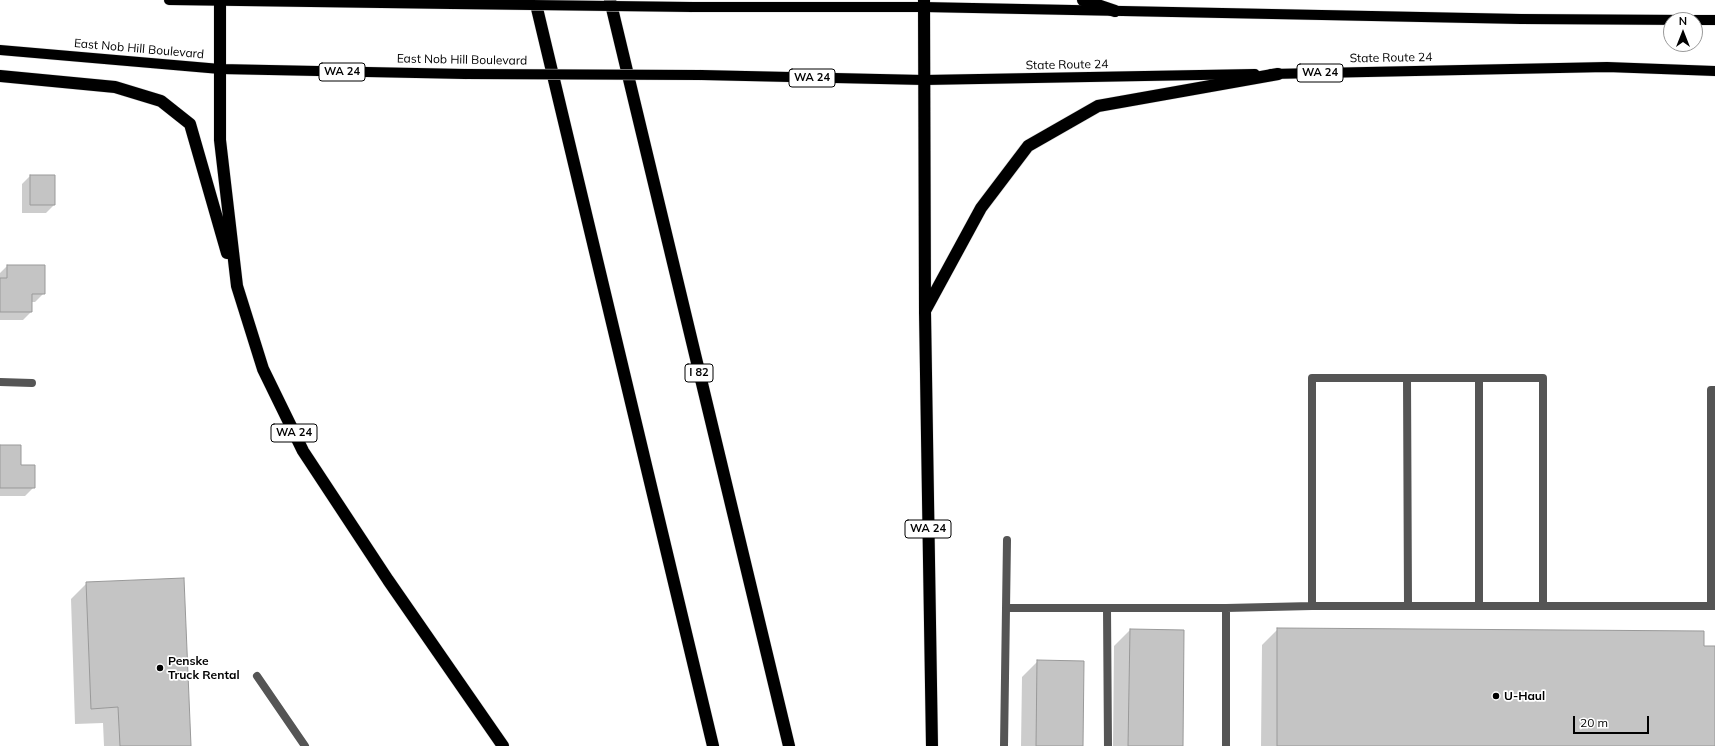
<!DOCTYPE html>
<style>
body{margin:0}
#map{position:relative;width:1715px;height:746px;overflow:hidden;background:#fff;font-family:Mulish,sans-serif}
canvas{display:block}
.north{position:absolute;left:1663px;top:12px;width:40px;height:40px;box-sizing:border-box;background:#fff;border:1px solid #999;border-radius:50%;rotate:0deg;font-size:11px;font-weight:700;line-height:16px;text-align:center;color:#000}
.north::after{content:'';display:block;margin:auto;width:14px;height:18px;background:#000;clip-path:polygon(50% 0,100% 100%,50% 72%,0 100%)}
.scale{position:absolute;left:1573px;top:716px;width:76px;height:18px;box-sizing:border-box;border:2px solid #000;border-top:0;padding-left:5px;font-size:12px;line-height:14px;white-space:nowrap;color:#000;-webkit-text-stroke:3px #fff;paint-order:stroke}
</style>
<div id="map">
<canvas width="1715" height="746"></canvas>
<div class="north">N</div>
<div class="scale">20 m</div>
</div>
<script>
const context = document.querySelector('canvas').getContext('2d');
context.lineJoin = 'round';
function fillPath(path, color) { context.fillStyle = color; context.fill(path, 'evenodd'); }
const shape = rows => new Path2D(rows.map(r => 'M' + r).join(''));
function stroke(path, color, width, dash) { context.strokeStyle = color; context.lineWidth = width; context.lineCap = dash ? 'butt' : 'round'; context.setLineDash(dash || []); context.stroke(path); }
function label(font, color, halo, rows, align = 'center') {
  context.font = font + ' Mulish,sans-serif'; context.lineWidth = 3.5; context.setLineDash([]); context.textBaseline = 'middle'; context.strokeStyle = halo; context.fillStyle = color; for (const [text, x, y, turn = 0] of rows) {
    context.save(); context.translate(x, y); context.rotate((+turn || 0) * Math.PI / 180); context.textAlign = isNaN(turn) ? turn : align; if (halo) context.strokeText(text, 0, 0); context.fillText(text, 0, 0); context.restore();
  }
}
fillPath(shape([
 [30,176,54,205,46,213,22,213,22,184],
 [7,266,44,293,35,302,31,302,31,312,23,320,0,320,0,273],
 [0,446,20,466,34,487,25,496,0,496],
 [87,583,190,746,104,746,103,723,75,724,71,599],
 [1278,629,1715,647,1715,746,1261,746,1262,645],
 [1130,630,1182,746,1113,746,1114,646],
 [1038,661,1082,746,1021,746,1022,677]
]), '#0003');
const building = shape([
 [30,175,55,175,55,205,30,205,30,175],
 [7,265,45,265,45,294,32,294,32,312,0,312,0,278,7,278,7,265],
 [0,445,21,445,21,465,35,465,35,488,0,488,0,445],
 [184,578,191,746,120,746,118,707,91,709,86,582,184,578],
 [1277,628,1704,631,1704,646,1715,646,1715,746,1277,746,1277,628],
 [1130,629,1184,630,1183,746,1128,746,1130,629],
 [1037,660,1084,661,1083,746,1036,746,1037,660]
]);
fillPath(building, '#c4c4c4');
stroke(building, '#999', 1);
const primary = shape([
 [169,0,452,4],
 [692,7,923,7,1521,19,1691,20],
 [1695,20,1715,20],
 [0,50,220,69,465,74],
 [1271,74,1607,67,1715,71],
 [701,75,924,80,1255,74]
]);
const motorway = shape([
 [220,0,220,140,237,286,263,369,303,451,388,580,503,746],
 [535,0,713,746],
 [610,0,789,746],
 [924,0,925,312,932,746],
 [1083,0,1115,11],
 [0,76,115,87,161,101,190,124,227,253],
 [925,311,981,208,1028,146,1098,106,1278,74]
]);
stroke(primary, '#dbdbdb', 11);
stroke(motorway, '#dbdbdb', 13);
stroke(shape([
 [1407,378,1408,606],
 [1479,378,1479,606],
 [1543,606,1543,378,1312,378,1312,606,1715,606],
 [1711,606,1711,390,1715,390],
 [1006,608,1226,608],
 [1107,608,1108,746],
 [257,676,305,746],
 [1004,746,1007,540],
 [1226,746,1226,608,1312,606]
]), '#555', 8);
stroke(shape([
 [0,382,32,383]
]), '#555', 8);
stroke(primary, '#000', 10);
stroke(motorway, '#000', 12);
const primaryBridge = shape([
 [452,4,692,7],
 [465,74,701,75]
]);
stroke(primaryBridge, '#dbdbdb', 11, []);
stroke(primaryBridge, '#000', 10);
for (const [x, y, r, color] of [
 [160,668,4,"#000"],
 [1496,696,4,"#000"]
]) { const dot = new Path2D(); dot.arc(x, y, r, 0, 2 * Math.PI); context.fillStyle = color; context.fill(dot); stroke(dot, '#fff', 1.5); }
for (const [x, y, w] of [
 [342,72,46],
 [1320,73,46],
 [812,78,46],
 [699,373,28],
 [294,433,46],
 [928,529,46]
]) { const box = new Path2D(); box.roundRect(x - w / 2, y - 9, w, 18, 3); context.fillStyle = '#fff'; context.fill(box); stroke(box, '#000', 1); }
label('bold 11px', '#000', null, [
 ["WA 24",342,72],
 ["WA 24",1320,73],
 ["WA 24",812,78],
 ["I 82",699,373],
 ["WA 24",294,433],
 ["WA 24",928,529]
]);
label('12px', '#000', '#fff', [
 ["East Nob Hill Boulevard",139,49,5],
 ["State Route 24",1391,58,-1],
 ["East Nob Hill Boulevard",462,60,1],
 ["State Route 24",1067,65,-1]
]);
label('bold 12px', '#000', '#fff', [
 ["Penske",168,661],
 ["Truck Rental",168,675],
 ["U-Haul",1504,696]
], 'left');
</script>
